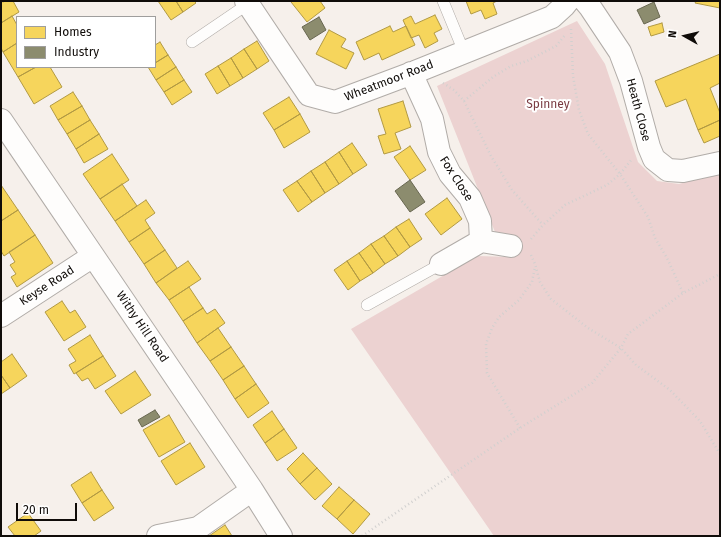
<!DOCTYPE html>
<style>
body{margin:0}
#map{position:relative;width:721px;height:537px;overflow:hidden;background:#f6f0eb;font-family:"Fira Sans",sans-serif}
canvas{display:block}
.frame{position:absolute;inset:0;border:2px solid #100c09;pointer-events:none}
.legend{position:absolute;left:16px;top:16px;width:140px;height:52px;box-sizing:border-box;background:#fff;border:1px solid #9f9e9d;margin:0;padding:5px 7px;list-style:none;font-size:12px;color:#100c09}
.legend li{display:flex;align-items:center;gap:8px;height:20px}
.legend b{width:20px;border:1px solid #9f9e9d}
.north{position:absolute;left:665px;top:16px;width:40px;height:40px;-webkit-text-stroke:3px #fff;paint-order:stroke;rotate:278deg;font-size:11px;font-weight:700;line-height:16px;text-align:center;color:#100c09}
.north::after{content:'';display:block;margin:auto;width:14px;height:18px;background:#100c09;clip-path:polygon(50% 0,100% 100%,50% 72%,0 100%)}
.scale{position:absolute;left:16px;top:503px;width:61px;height:18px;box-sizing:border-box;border:2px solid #100c09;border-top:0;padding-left:5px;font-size:12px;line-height:14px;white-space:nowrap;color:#100c09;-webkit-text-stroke:3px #fff;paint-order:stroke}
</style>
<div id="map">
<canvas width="721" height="537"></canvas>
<div class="frame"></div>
<ul class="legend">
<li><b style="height:11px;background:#f6d55c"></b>Homes</li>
<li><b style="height:11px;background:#8c8c6e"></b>Industry</li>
</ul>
<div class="north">N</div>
<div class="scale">20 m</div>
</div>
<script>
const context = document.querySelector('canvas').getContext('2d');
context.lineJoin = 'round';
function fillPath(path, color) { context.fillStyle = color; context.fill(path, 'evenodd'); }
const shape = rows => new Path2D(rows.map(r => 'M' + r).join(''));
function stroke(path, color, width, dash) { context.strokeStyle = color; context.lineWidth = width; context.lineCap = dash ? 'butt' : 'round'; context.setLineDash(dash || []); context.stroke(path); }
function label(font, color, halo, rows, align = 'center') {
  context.font = font + ' "Fira Sans",sans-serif'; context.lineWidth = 4; context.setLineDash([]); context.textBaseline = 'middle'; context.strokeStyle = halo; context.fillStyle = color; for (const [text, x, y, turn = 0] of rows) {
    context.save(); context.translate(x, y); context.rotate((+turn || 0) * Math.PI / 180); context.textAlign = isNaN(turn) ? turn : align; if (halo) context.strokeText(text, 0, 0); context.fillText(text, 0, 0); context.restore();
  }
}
fillPath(shape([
 [577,21,605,64,638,162,657,181,679,184,720,172,720,536,494,536,351,329,477,256,512,257,516,237,495,232,437,86]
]), '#ecd2d1');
const homes = shape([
 [1,1,3,2,6,1,13,1,19,12,1,23,1,1],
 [158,1,176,1,183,12,171,20,158,1],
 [176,1,194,1,196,3,183,12,176,1],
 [292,1,320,1,325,8,307,22,291,2,292,1],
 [466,1,497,1,493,3,497,14,485,19,481,10,471,14,466,1],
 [696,1,720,1,720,8,695,3,696,1],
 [435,15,442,29,434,33,438,41,425,48,419,35,411,38,403,20,411,16,415,24,435,15],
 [12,16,17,25,17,43,3,52,1,48,1,23,12,16],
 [662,23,664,32,651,36,648,27,662,23],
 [390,26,393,32,406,26,415,45,382,60,379,53,364,60,356,42,390,26],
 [329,30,346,39,341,47,354,53,346,69,316,54,329,30],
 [257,41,269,61,257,69,244,49,257,41],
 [160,42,168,55,155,63,155,45,160,42],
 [17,43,17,67,36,67,18,77,3,52,17,43],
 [244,49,257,69,243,78,231,58,244,49],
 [720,54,720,83,710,88,720,113,720,120,698,130,686,99,666,107,655,81,720,54],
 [168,55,176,67,156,80,148,67,155,67,155,63,168,55],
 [231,58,243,78,230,86,218,66,231,58],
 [218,66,230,86,217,94,205,74,218,66],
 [36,67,50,67,62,87,34,104,18,77,36,67],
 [176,67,184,80,164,92,156,80,176,67],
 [184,80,192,92,172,105,164,92,184,80],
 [73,92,82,106,58,120,50,106,73,92],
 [289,97,300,114,274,130,263,113,289,97],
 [403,101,411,127,395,133,401,149,384,154,378,136,386,134,378,109,403,101],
 [82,106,90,120,67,134,58,120,82,106],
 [300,114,310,132,284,148,274,130,300,114],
 [90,120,99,134,76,149,67,134,90,120],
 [720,120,720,136,704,143,698,130,720,120],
 [99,134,108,149,84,163,76,149,99,134],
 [352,143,367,165,353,174,339,152,352,143],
 [410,146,426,170,410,180,394,157,410,146],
 [339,152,353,174,339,184,325,162,339,152],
 [112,154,129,180,100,199,83,174,112,154],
 [325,162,339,184,325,193,311,171,325,162],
 [311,171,325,193,312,202,297,181,311,171],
 [297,181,312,202,298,212,283,190,297,181],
 [122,184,137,206,115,221,100,199,122,184],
 [1,185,18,210,1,221,1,185],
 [447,198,462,219,441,235,425,214,447,198],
 [146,200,155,213,145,220,150,228,129,242,115,221,146,200],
 [18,210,35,235,4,256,1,251,1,221,18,210],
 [409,219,422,239,410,247,396,227,409,219],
 [396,227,410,247,398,256,384,236,396,227],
 [150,228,165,250,144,264,129,242,150,228],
 [35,235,53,263,17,287,11,277,16,274,10,265,15,262,9,252,35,235],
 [384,236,398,256,385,264,371,244,384,236],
 [371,244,385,264,373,273,359,253,371,244],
 [165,250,177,268,156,283,144,264,165,250],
 [359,253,373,273,360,281,347,261,359,253],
 [188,261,201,279,169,300,156,283,188,261],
 [347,261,360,281,348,290,334,270,347,261],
 [189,287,203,308,183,321,169,300,189,287],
 [62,301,70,313,75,310,86,327,64,341,45,312,62,301],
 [203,308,207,314,215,309,225,323,197,343,183,321,203,308],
 [218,328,231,347,210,361,197,343,218,328],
 [90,335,103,356,74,374,69,365,76,361,68,349,90,335],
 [231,347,244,366,223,380,210,361,231,347],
 [12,354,27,376,10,388,1,375,1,362,12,354],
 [103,356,116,376,95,389,88,378,82,381,76,373,103,356],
 [244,366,256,384,235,399,223,380,244,366],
 [135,371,151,395,121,414,105,391,135,371],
 [1,375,10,388,1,394,1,375],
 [256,384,269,403,248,418,235,399,256,384],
 [272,411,284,429,265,443,253,425,272,411],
 [169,415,185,442,159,457,143,430,169,415],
 [284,429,297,448,277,461,265,443,284,429],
 [190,443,205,467,176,485,161,461,190,443],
 [303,453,317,468,300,484,287,469,303,453],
 [317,468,332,484,315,500,300,484,317,468],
 [91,472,102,490,82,503,71,485,91,472],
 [339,487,354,500,337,519,322,506,339,487],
 [102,490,114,508,94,521,82,503,102,490],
 [354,500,370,514,353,534,337,519,354,500],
 [28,513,41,531,34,536,15,536,8,527,28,513],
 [225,525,232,536,209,536,225,525]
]);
fillPath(homes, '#f6d55c');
stroke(homes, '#b19943', 1);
const industry = shape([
 [654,2,660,17,644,24,637,10,654,2],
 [319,17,326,30,310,40,302,27,319,17],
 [410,180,425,202,410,212,395,191,410,180],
 [155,410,160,417,142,427,138,420,155,410]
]);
fillPath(industry, '#8c8c6e');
stroke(industry, '#676650', 1);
const service = shape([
 [443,1,464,52],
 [192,42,248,4],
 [367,305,441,264]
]);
const minor = shape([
 [246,1,309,95,335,102,415,72,552,17,564,6,568,1],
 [585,1,590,7,620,52,631,81,649,147,654,159,668,170,683,171,720,163],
 [411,73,432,119,439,152,450,174,470,198,480,221,481,241],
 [1,120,252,490,281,536],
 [441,264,481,241,511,246],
 [1,316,93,256],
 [158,536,198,528,252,490]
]);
stroke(service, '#b1aca8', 12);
stroke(minor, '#b1aca8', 24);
stroke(shape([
 [571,29,573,76,579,110,588,134,620,174,648,217,655,238,667,258,683,293],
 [443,83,454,90,464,101,491,156,512,190,543,225],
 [464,101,493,77,511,66,527,61,556,46,566,34],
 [531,239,543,225,565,205,607,185,620,174,632,159],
 [531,255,535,264,540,282,551,299,588,328,621,348,636,365,670,390,700,421,720,454],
 [520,428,487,373,486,344,492,328,499,317,519,300,532,282,535,267],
 [362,536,520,428,592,383,621,348,628,334,683,293,720,274]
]), '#d1d0cf', 2.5, [1, 3]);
stroke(service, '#fefdfc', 11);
stroke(minor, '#fefdfc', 22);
label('12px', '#100c09', '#fff', [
 ["Wheatmoor Road",389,81,-21],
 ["Heath Close",638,110,75],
 ["Fox Close",456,179,57],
 ["Keyse Road",47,286,-33],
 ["Withy Hill Road",142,327,56]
]);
label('12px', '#7a3b42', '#fff', [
 ["Spinney",548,105]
]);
</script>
